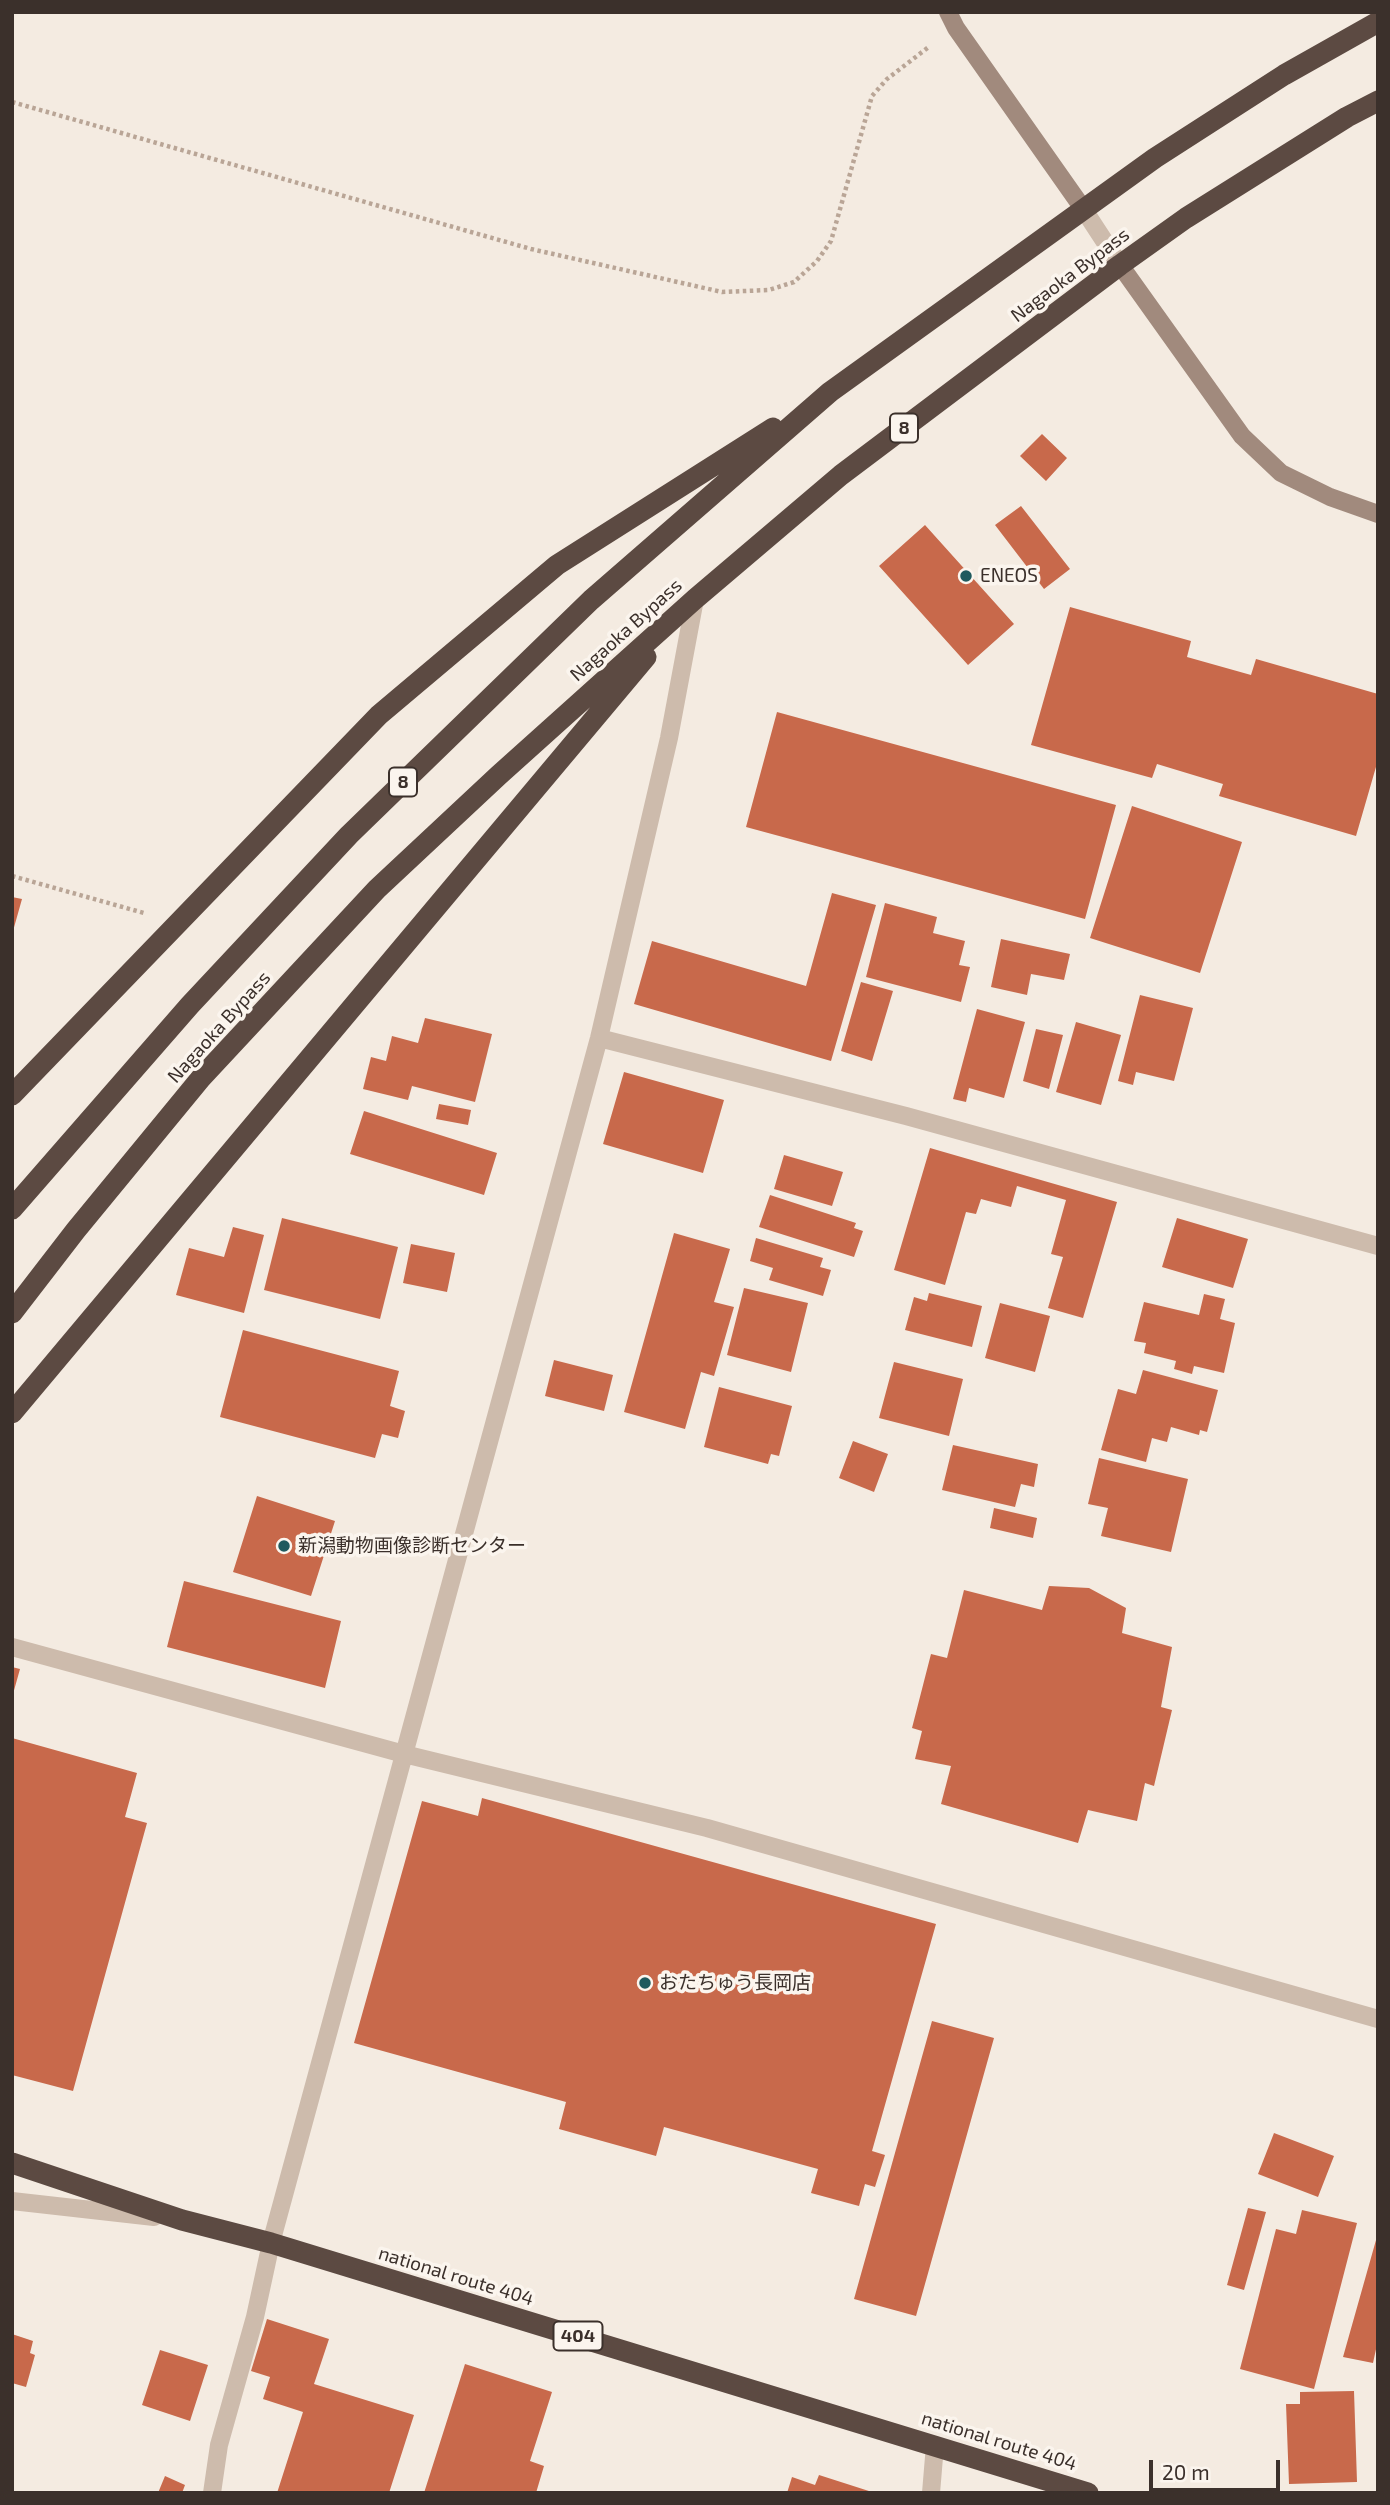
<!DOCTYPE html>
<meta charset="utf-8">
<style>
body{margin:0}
#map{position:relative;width:1390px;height:2505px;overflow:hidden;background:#f4ebe1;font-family:"Exo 2",sans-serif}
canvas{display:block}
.frame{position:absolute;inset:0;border:14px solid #3b302b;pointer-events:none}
.scale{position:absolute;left:1149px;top:2460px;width:131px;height:32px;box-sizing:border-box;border:4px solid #3b302b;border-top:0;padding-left:9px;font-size:21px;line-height:24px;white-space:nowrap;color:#3b302b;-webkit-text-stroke:5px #fbf5ee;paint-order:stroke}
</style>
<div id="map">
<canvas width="1390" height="2505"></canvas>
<div class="frame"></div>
<div class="scale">20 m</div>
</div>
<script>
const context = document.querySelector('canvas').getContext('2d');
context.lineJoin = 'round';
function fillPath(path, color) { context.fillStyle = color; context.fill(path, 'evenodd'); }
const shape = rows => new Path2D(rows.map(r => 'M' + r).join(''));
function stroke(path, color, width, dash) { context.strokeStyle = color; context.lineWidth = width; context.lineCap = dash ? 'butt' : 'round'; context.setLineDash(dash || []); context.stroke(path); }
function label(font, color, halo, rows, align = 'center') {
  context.font = font + ' "Exo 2","Noto Sans JP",sans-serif'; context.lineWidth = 7; context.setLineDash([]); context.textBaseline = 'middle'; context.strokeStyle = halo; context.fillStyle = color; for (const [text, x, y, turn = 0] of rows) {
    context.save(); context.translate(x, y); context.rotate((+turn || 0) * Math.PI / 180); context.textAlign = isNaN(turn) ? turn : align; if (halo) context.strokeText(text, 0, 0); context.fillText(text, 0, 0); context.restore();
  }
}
fillPath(shape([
 [1042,434,1067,458,1046,481,1020,456],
 [1021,506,1070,569,1044,589,995,525],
 [925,525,1014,624,968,665,879,566],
 [1070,607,1191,641,1187,657,1251,675,1256,659,1378,694,1378,760,1356,836,1219,796,1223,784,1157,764,1152,778,1031,745],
 [777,712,1116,805,1085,919,746,827],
 [1132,806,1242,842,1200,973,1090,938],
 [832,893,876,905,831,1061,634,1004,652,941,806,986],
 [12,897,22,899,13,931,12,931],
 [885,903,937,917,933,933,965,941,959,965,970,967,961,1002,866,977],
 [1001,939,1070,954,1064,980,1031,974,1027,995,991,987],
 [861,982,893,991,872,1061,841,1051],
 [1140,995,1193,1008,1174,1081,1136,1072,1133,1085,1118,1081],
 [977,1009,1025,1022,1004,1098,969,1088,966,1102,953,1099],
 [425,1018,492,1034,475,1102,412,1086,408,1100,363,1089,371,1057,386,1061,392,1036,418,1043],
 [1076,1022,1121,1035,1101,1105,1056,1092],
 [1036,1029,1063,1035,1049,1089,1023,1081],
 [624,1072,724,1100,703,1173,603,1144],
 [439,1104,471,1110,468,1125,436,1119],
 [364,1111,497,1153,484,1195,350,1154],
 [930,1148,1117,1202,1083,1318,1048,1308,1063,1257,1051,1254,1066,1200,1017,1186,1011,1207,981,1199,976,1214,966,1212,945,1285,894,1270],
 [784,1155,843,1172,832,1206,774,1189],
 [770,1195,856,1223,854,1228,863,1231,854,1257,759,1227],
 [282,1218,398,1247,380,1319,264,1290],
 [1177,1218,1248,1239,1233,1288,1162,1267],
 [233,1227,264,1235,244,1313,176,1295,189,1248,224,1257],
 [674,1233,730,1249,714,1302,734,1307,714,1376,701,1372,685,1429,624,1412],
 [756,1238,823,1258,820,1267,831,1270,823,1296,769,1280,773,1268,750,1261],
 [411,1244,455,1253,447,1292,403,1283],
 [744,1288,808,1303,791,1372,727,1355],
 [929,1293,982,1306,972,1347,905,1330,914,1297,927,1301],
 [1204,1294,1225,1299,1220,1319,1235,1323,1224,1373,1194,1366,1192,1374,1174,1369,1176,1361,1144,1353,1146,1343,1134,1341,1144,1302,1199,1315],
 [1000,1303,1050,1316,1035,1372,985,1358],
 [243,1330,399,1371,390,1406,405,1411,398,1438,382,1434,375,1458,220,1417],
 [554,1360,613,1375,604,1411,545,1396],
 [894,1362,963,1379,949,1436,879,1418],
 [1143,1370,1218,1390,1207,1432,1200,1430,1199,1435,1171,1427,1167,1442,1152,1438,1146,1462,1101,1450,1118,1389,1136,1394],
 [719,1387,792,1406,779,1456,771,1454,768,1464,704,1447],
 [853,1441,888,1454,874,1492,839,1478],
 [953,1445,1038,1464,1034,1487,1021,1484,1015,1507,942,1490],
 [1099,1458,1188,1479,1171,1552,1101,1536,1108,1508,1088,1504],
 [257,1496,335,1521,311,1596,233,1572],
 [994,1508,1037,1518,1033,1538,990,1528],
 [184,1581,341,1621,325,1688,167,1647],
 [1049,1586,1089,1588,1126,1608,1122,1633,1172,1647,1161,1707,1172,1710,1154,1786,1145,1783,1137,1821,1088,1810,1078,1843,941,1804,951,1766,915,1759,922,1731,912,1728,931,1654,947,1658,964,1590,1042,1610],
 [12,1667,20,1669,13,1694,12,1694],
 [12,1738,137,1773,125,1817,147,1823,73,2091,12,2075],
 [482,1798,936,1924,872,2151,885,2155,875,2187,865,2184,859,2206,811,2193,818,2169,664,2127,656,2156,559,2129,566,2102,354,2043,422,1801,478,1816],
 [932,2021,994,2038,916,2316,854,2299],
 [1274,2133,1334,2156,1318,2197,1258,2174],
 [1248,2208,1266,2212,1244,2290,1227,2285],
 [1302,2210,1357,2223,1314,2389,1240,2369,1276,2229,1296,2234],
 [1378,2233,1378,2340,1373,2363,1343,2357],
 [267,2319,329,2339,314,2384,414,2415,389,2493,277,2493,303,2412,263,2399,270,2377,251,2371],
 [12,2334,33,2341,30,2353,35,2355,26,2387,12,2383],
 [160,2350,208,2365,190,2421,142,2405],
 [465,2364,552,2392,530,2461,544,2466,536,2493,424,2493],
 [1354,2391,1357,2482,1289,2484,1286,2404,1300,2404,1300,2392],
 [819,2475,872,2492,872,2493,787,2493,792,2477,815,2485],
 [165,2476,185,2485,182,2493,158,2493]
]), '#c8694b');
stroke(shape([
 [12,102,531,249,722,292,769,290,794,282,817,261,831,241,872,96,887,79,930,46],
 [12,876,144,913]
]), '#b9a596', 4.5, [3.5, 3.5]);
stroke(shape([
 [1084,210,1120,265],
 [599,1038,906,1116,1378,1246],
 [12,1647,404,1754,707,1828,1378,2019],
 [12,2201,154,2217],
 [212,2493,219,2445,255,2317,271,2243,599,1038,669,738,695,599],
 [931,2493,935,2445]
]), '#cdbbac', 18);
stroke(shape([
 [948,12,956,28,1084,210],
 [1120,265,1242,436,1281,473,1330,497,1378,514]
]), '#a18a7d', 18);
stroke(shape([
 [12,1095,379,715,557,565,773,428],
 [12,1209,190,1005,349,835,591,600,830,392,1155,158,1284,75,1378,22],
 [12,1313,76,1230,201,1078,377,889,499,775,695,599,841,475,1120,265,1186,218,1347,117,1378,101],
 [12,1413,646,657],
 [12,2163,182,2220,271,2243,1088,2493]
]), '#5c4a42', 21);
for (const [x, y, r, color] of [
 [966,576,7,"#1f5a5e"],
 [284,1546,7,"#1f5a5e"],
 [645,1983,7,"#1f5a5e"]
]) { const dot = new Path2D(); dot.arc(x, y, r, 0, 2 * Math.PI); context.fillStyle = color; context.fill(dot); stroke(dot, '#fbf5ee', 2.5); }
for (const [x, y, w] of [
 [904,428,28],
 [403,782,28],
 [578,2336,49]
]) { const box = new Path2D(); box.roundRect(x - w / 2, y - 14.5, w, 29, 5); context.fillStyle = '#fbf5ee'; context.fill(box); stroke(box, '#3b302b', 2); }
label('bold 18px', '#3b302b', null, [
 ["8",904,428],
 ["8",403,782],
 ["404",578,2336]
]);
label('19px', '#3b302b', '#fbf5ee', [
 ["Nagaoka Bypass",1070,275,-37],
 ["Nagaoka Bypass",626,630,-42],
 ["Nagaoka Bypass",219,1027,-48],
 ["national route 404",456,2276,17],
 ["national route 404",999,2441,17]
]);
label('19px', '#3b302b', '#fbf5ee', [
 ["ENEOS",980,576],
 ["新潟動物画像診断センター",298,1546],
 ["おたちゅう長岡店",659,1983]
], 'left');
</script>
